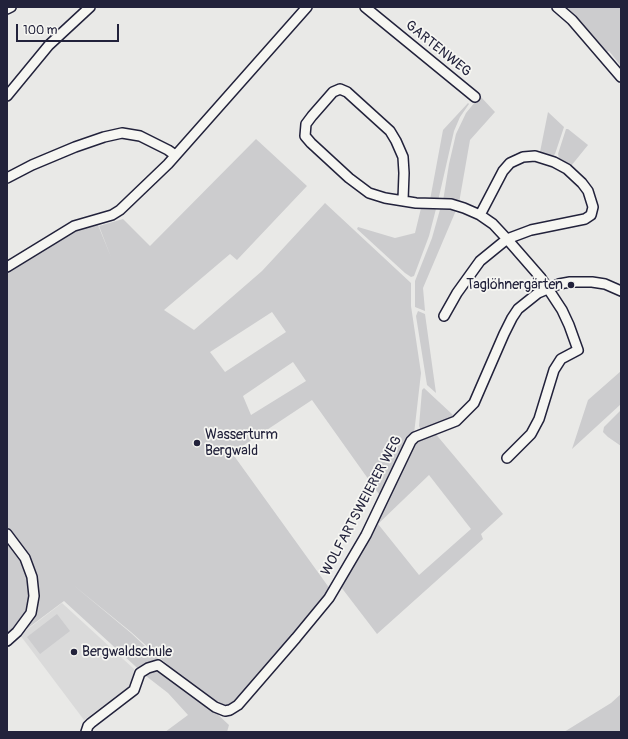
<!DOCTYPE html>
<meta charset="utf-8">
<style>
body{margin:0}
#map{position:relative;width:628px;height:739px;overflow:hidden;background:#e9e9e7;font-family:Pangolin,sans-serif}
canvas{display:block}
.frame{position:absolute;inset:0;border:8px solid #22223b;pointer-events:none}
.scale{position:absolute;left:16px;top:24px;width:103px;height:18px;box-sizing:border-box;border:2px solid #22223b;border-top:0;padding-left:5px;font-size:12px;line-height:14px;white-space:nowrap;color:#22223b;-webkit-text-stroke:3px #f6f6f2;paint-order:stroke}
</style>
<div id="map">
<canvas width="628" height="739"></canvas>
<div class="frame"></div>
<div class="scale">100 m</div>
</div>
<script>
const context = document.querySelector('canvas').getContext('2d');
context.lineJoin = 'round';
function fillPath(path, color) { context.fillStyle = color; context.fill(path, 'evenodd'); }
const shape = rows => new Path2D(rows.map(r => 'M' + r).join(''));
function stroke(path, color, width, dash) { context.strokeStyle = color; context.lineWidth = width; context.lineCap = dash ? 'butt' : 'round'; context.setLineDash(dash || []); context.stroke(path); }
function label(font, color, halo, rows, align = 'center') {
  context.font = font + ' Pangolin,sans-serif'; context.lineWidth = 3.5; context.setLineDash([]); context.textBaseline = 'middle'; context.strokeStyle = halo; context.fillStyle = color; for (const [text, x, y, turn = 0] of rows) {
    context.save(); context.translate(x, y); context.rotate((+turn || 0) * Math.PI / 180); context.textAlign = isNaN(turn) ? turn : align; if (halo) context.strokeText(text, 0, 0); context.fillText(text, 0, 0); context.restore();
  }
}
fillPath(shape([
 [62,603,134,669,131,685,84,720,20,635]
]), '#dadada');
fillPath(shape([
 [565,7,621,7,621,66,609,51,605,53],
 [480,96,495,112,470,140,459,203,443,201,449,164,456,134,466,113],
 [468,103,469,104,460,117,454,131,438,201,430,200,443,130],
 [548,112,564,127,555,154,553,156,540,152],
 [566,129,568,129,588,145,571,166,559,158,558,154],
 [256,139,307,186,237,260,230,254,164,310,194,330,262,271,325,203,411,283,411,306,421,373,414,434,381,497,312,400,232,453,330,589,252,684,232,705,225,706,216,703,198,692,131,632,72,584,131,633,229,725,227,732,165,732,188,715,168,693,146,676,64,601,20,634,7,641,7,270,75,231,98,225,111,257,99,226,123,219,150,246],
 [272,312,286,332,225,372,210,352],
 [293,362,306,381,251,415,243,396],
 [422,204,437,205,429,236,414,276,411,277,405,273,357,229,358,227,395,238,415,233],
 [441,206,457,208,423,288,425,311,415,307,415,281,432,238],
 [418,311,425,314,436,393,427,385,416,316],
 [621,371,621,404,572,449,588,400],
 [424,388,453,415,454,417,421,430,419,426,422,390],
 [621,410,621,446,608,437,603,432,604,427],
 [434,432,503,514,481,534,483,539,377,634,341,587,412,446,418,440],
 [429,475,471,529,419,575,378,524],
 [57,614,70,631,40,654,27,637],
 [621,694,621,732,564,732,611,703]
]), '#ccccce');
const minor = shape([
 [365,7,475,97],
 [557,7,572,20,621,77],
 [7,9,11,7],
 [7,96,49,45,90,7],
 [7,178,32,165,75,147,104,137,122,133,140,136,168,150,175,155],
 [403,200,404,173,403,157,396,141,390,131,347,92,340,89,333,92,312,116,306,124,305,136,311,143,349,178,369,193,385,198,416,203,451,204,464,208,480,215,493,224,507,239,541,278,562,310,569,325,578,350,561,359,554,370,539,419,531,434,507,458],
 [7,267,74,226,112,215,120,210,168,164,307,7],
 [444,316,457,293,480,261,507,239,531,230,585,219,591,215,593,207,588,191,582,183,567,169,554,162,535,156,523,157,510,163,503,171,480,215],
 [7,534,25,558,32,577,34,596,31,613,17,632,7,641],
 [86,732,88,726,91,723,134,690,140,673,148,668,158,665,215,707,225,711,230,710,238,705,296,638,329,598,366,535,411,441,415,437,456,421,474,403,504,334,512,318,518,309,538,293,559,284,570,282,592,282,605,284,621,291]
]);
stroke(minor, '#22223b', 12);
stroke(minor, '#f6f6f2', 9);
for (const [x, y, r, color] of [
 [571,285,4,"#22223b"],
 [197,443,4,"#22223b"],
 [74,652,4,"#22223b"]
]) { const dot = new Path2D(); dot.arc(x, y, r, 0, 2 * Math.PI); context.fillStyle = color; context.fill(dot); stroke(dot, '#f6f6f2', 1.5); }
label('14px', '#22223b', '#f6f6f2', [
 ["GARTENWEG",438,49,39],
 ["WOLFARTSWEIERER WEG",362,506,-62]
]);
label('14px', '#22223b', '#f6f6f2', [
 ["Taglöhnergärten",563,285,"right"],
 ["Wasserturm",205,435],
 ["Bergwald",205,451],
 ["Bergwaldschule",82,652]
], 'left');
</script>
